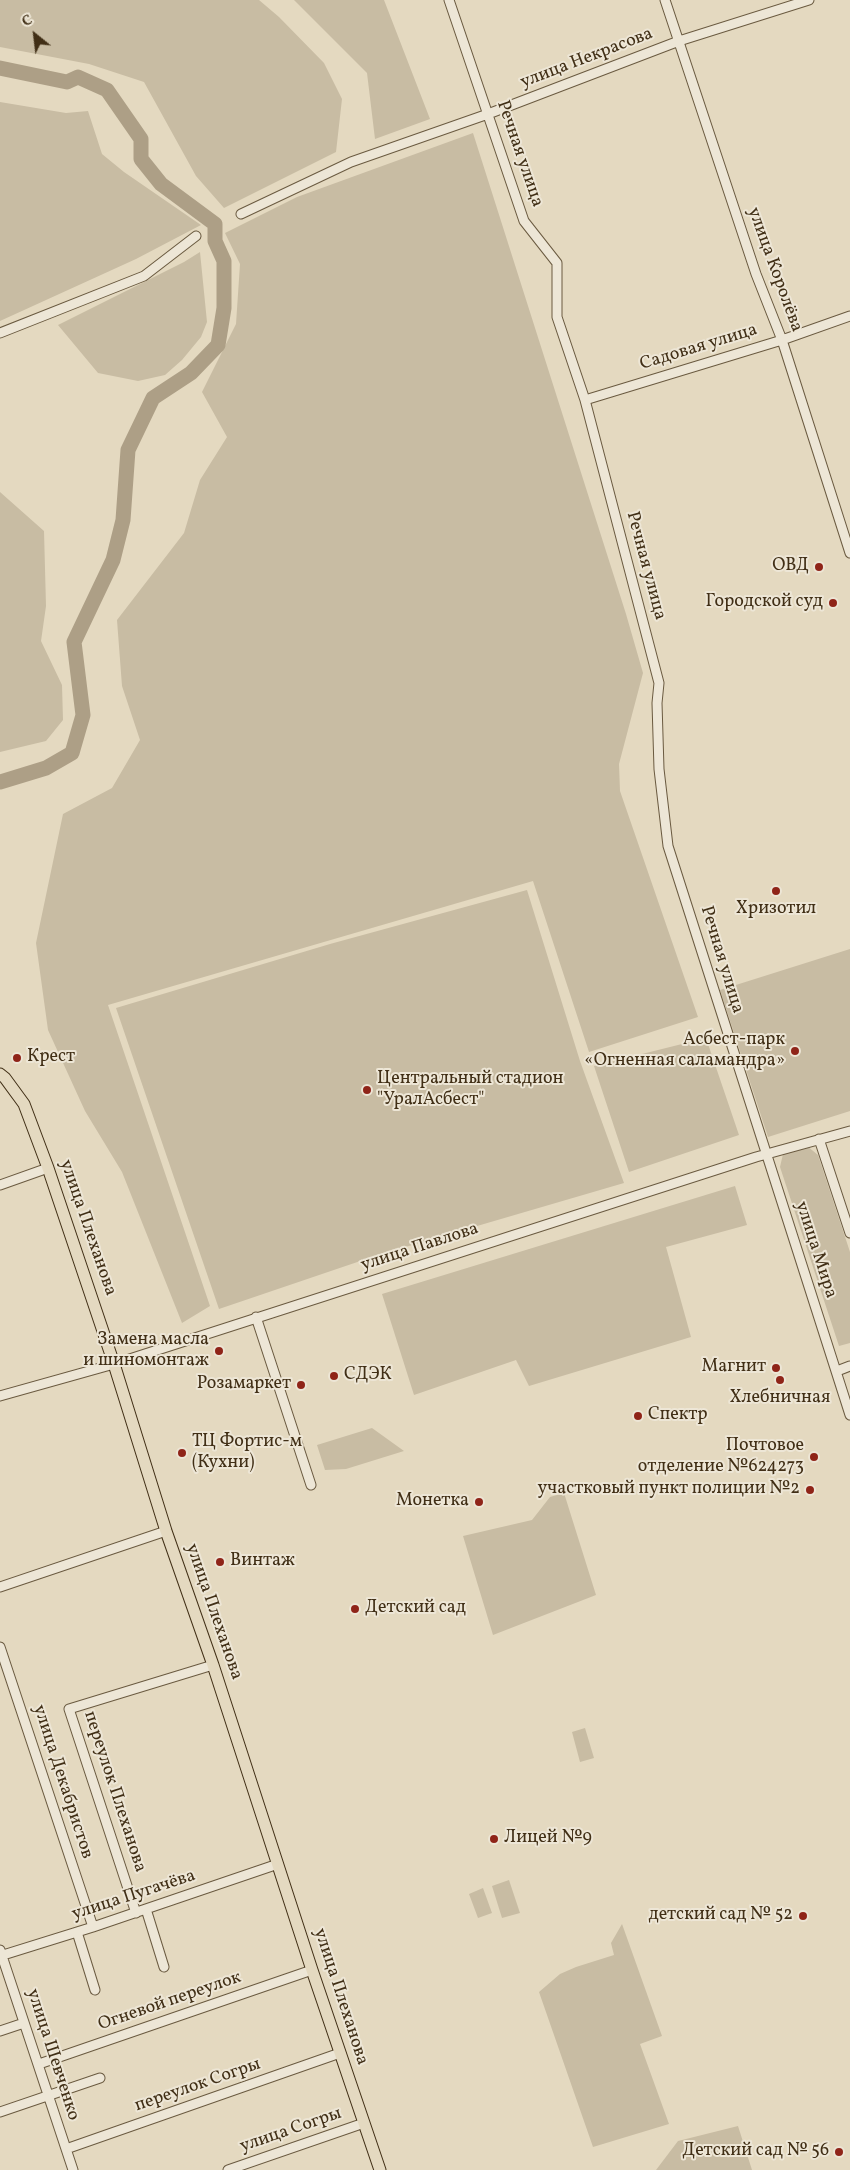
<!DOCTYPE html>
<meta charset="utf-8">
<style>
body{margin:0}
#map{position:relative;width:850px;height:2170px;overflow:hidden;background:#e4d9c0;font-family:Vollkorn,serif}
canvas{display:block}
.north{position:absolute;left:10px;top:10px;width:50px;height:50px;-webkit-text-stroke:4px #ede6d6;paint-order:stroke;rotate:331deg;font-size:14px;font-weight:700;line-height:20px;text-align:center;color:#412f16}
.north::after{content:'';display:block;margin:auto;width:18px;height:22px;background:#412f16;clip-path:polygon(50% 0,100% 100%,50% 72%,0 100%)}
</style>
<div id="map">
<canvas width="850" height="2170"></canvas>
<div class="north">С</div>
</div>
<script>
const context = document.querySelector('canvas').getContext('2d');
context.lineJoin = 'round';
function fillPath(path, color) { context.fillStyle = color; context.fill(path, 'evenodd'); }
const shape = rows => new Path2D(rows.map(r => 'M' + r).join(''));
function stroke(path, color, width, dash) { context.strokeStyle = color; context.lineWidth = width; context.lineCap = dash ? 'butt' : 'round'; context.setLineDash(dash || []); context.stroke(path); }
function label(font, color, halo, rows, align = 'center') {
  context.font = font + ' Vollkorn,serif'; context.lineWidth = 4; context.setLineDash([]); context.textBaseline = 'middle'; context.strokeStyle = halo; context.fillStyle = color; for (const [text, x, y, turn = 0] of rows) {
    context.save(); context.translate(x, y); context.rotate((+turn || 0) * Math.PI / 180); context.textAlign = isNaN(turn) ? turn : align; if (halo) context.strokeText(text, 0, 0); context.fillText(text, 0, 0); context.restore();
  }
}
fillPath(shape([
 [0,0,259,0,279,17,324,63,342,99,336,152,224,208,196,176,144,82,89,64,0,47],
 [294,0,384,0,430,119,375,139,367,73],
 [0,102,66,113,88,111,102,154,124,172,201,225,136,259,0,321],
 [473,133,626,614,643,673,619,764,620,791,698,1017,589,1052,533,881,108,1005,210,1306,182,1323,122,1172,85,1111,48,1030,36,943,63,814,112,788,140,740,122,686,117,620,184,533,200,480,227,437,202,392,236,324,240,264,225,233,297,197],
 [200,252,207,322,201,337,182,360,165,375,138,381,98,373,58,325,184,262],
 [0,492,44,531,46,606,41,641,62,685,63,720,46,741,0,752],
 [527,890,580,1061,624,1183,378,1255,219,1309,116,1008,330,944],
 [850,949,850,1111,768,1137,720,990],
 [706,1038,739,1135,629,1172,594,1066],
 [807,1146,818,1155,850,1252,850,1343,839,1346,780,1167,783,1154],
 [735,1186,747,1225,666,1247,691,1337,529,1386,516,1360,414,1395,382,1294],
 [372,1428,404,1451,346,1469,325,1470,317,1445],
 [564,1493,596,1595,493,1635,463,1536,532,1520,550,1497],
 [585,1728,594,1758,580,1762,572,1732],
 [509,1880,520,1913,502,1918,492,1886],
 [483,1888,492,1913,478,1918,469,1894],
 [622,1924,662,2036,640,2044,669,2124,593,2147,539,1992,560,1974,576,1967,614,1955,611,1943],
 [738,2126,752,2170,656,2170,678,2141]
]), '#c8bca3');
stroke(shape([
 [0,68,67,82,78,77,107,90,141,139,141,159,161,184,215,224,215,241,224,261,224,308,218,345,191,373,153,398,128,450,123,520,113,560,74,642,83,715,72,753,46,768,0,782]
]), '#ad9f86', 15);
const minor = shape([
 [449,0,524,221,557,263,557,317,585,400,659,683,657,703,659,769,668,846,850,1415],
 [665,0,756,274,782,340,850,553],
 [241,214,351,162,488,114,679,41,809,0],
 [0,333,144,276,196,236],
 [585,400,782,340,850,316],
 [819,1139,850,1233],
 [0,1185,48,1168],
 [256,1317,311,1485],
 [837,1371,850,1366],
 [0,1396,114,1364,756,1157,850,1131],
 [0,1587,166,1531],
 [0,1647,93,1927],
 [146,1909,164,1967],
 [136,1913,69,1709,213,1665],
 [77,1932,95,1990],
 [0,1950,73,2170],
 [0,1956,93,1927,278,1864],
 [0,2031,24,2023],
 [39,2064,312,1970],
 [0,2112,100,2078],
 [66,2149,340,2053],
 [228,2170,364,2123]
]);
const major = shape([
 [0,1074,5,1078,24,1104,48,1168,114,1364,166,1531,213,1665,312,1970,380,2170]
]);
stroke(minor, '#6a5a40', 11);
stroke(major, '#412f16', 13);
stroke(minor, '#ede6d6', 9);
stroke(major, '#e4d9c0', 11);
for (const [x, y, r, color] of [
 [819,567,5,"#8f2418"],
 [833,603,5,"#8f2418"],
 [776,891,5,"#8f2418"],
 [795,1051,5,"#8f2418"],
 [17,1058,5,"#8f2418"],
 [367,1090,5,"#8f2418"],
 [219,1351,5,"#8f2418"],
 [776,1368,5,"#8f2418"],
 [334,1376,5,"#8f2418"],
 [780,1380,5,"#8f2418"],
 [301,1385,5,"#8f2418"],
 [638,1416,5,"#8f2418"],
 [182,1453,5,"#8f2418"],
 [814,1457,5,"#8f2418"],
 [810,1490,5,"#8f2418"],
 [479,1502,5,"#8f2418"],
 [220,1562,5,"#8f2418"],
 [355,1609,5,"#8f2418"],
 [494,1839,5,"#8f2418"],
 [803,1916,5,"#8f2418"],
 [839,2152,5,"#8f2418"]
]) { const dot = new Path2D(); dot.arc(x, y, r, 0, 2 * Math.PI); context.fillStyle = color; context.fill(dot); stroke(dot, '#ede6d6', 2); }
label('18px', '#412f16', '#ede6d6', [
 ["улица Некрасова",587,59,-21],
 ["Речная улица",519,154,71],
 ["улица Королёва",774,270,70],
 ["Садовая улица",699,348,-17],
 ["Речная улица",645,566,75],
 ["Речная улица",721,960,73],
 ["улица Плеханова",87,1228,71],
 ["улица Павлова",420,1248,-18],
 ["улица Мира",815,1250,72],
 ["улица Плеханова",213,1612,71],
 ["улица Декабристов",62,1782,72],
 ["переулок Плеханова",114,1792,72],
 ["улица Пугачёва",134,1896,-18],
 ["улица Плеханова",340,1997,72],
 ["Огневой переулок",170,2002,-19],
 ["улица Шевченко",52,2055,72],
 ["переулок Согры",198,2086,-19],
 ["улица Согры",291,2131,-19]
]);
label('18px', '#412f16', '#ede6d6', [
 ["ОВД",809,567],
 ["Городской суд",823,603],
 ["Хризотил",776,910,"center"],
 ["Асбест-парк",785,1041],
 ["«Огненная саламандра»",785,1062],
 ["Крест",27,1058,"left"],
 ["Центральный стадион",377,1080,"left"],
 ["\"УралАсбест\"",377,1101,"left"],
 ["Замена масла",209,1341],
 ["и шиномонтаж",209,1362],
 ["Магнит",766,1368],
 ["СДЭК",344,1376,"left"],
 ["Розамаркет",291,1385],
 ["Хлебничная",780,1399,"center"],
 ["Спектр",648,1416,"left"],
 ["ТЦ Фортис-м",192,1443,"left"],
 ["(Кухни)",192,1464,"left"],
 ["Почтовое",804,1447],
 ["отделение №624273",804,1468],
 ["участковый пункт полиции №2",800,1490],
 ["Монетка",469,1502],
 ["Винтаж",230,1562,"left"],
 ["Детский сад",365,1609,"left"],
 ["Лицей №9",504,1839,"left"],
 ["детский сад № 52",793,1916],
 ["Детский сад № 56",829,2152]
], 'right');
</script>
